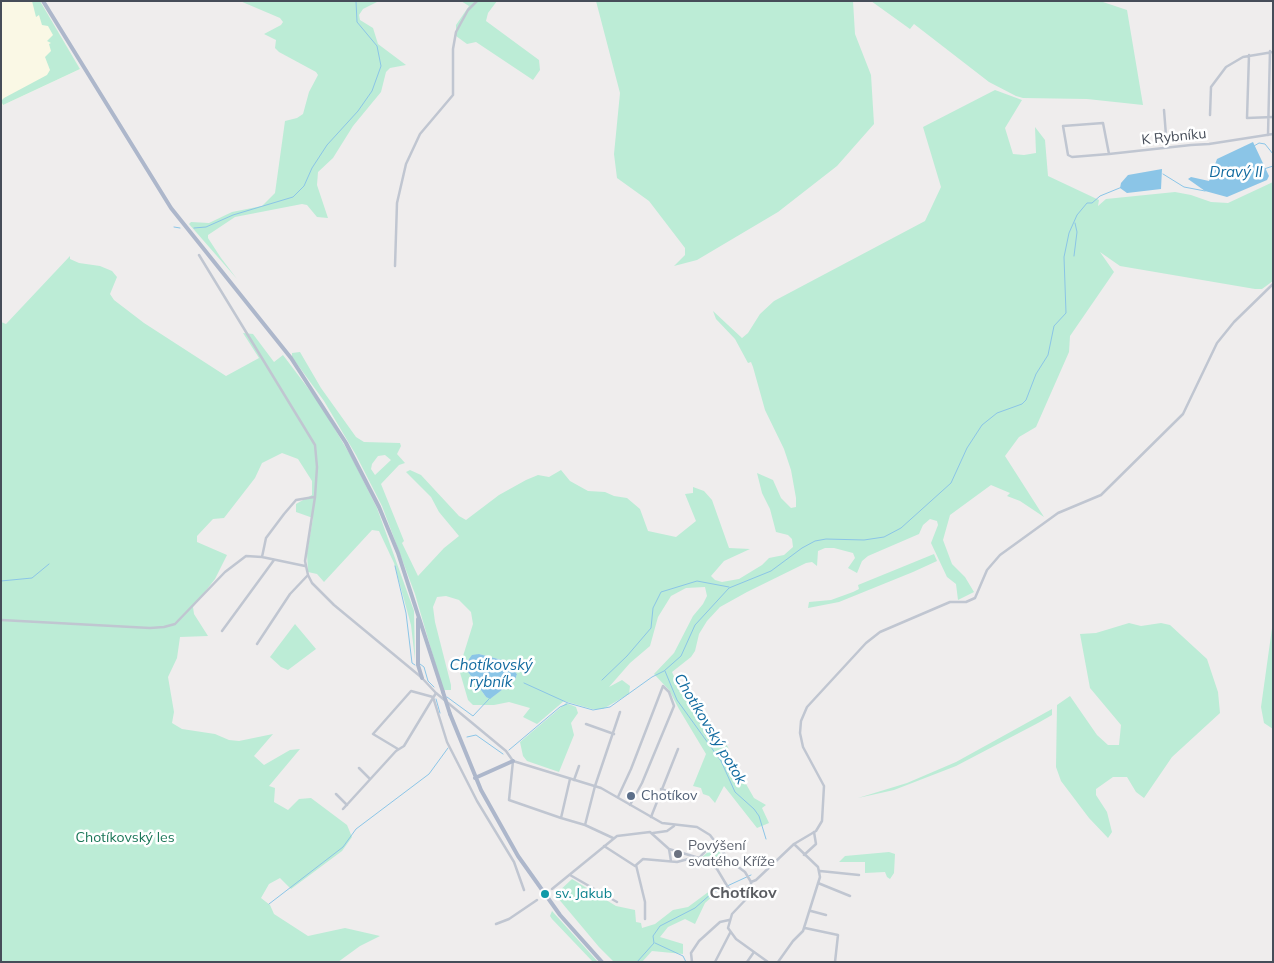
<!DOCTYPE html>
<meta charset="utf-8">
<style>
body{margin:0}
#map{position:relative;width:1274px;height:963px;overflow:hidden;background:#efeded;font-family:Mulish,sans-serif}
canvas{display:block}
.frame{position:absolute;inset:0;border:2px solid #464d59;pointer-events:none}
</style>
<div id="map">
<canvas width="1274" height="963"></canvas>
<div class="frame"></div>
</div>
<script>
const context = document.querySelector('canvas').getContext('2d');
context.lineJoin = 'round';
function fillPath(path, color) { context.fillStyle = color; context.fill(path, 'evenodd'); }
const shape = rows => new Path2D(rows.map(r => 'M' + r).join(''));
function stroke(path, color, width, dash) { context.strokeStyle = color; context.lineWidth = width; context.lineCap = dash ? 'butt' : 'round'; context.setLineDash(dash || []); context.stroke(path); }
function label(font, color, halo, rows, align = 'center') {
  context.font = font + ' Mulish,sans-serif'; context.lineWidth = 5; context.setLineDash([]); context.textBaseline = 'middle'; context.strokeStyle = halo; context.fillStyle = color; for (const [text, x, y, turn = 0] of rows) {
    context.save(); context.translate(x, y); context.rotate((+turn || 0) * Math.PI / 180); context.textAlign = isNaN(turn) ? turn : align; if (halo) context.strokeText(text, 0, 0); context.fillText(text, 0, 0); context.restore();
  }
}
fillPath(shape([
 [1,1,40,1,80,69,1,106]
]), '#faf8e5');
fillPath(shape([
 [32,1,40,1,80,69,3,105,1,101,4,98,47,75,50,70,45,57,51,51,49,44,51,43,47,41,53,35,48,26,42,25,39,15,36,17],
 [240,1,379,1,363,9,359,15,360,20,373,28,378,44,406,65,390,68,386,72,381,92,353,126,333,158,318,172,317,185,328,218,317,217,307,205,302,204,235,217,208,235,208,238,221,258,237,279,189,224,191,222,209,223,232,212,262,206,275,193,285,121,297,118,303,114,309,92,318,75,316,72,279,52,275,48,276,40,264,34,281,25,283,22,280,18],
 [461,1,497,1,488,13,486,21,539,60,540,70,533,80,476,42,467,44,456,36,456,25,469,6],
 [596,1,853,1,855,34,871,75,874,124,837,166,778,212,697,260,674,266,685,255,685,248,649,201,617,178,614,154,620,93],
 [871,1,1100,1,1127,10,1143,105,1087,99,1023,98,1016,96,989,82,914,24,910,29],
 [995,90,1022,100,1005,128,1013,154,1024,155,1036,153,1035,127,1045,140,1048,176,1099,200,1098,206,1106,199,1175,192,1191,195,1211,202,1228,203,1273,182,1273,281,1262,289,1255,289,1120,266,1100,252,1114,272,1070,336,1069,352,1036,427,1019,437,1005,456,1044,517,1020,501,1007,496,1010,493,991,485,950,515,943,540,952,564,965,577,974,592,958,600,956,584,947,577,931,543,938,525,937,521,930,519,923,525,919,534,868,556,862,561,857,573,848,568,855,558,853,553,834,548,825,548,818,551,817,566,812,562,806,563,747,592,720,607,707,621,699,634,695,651,691,657,672,672,677,683,685,691,690,701,691,709,698,720,709,725,728,747,730,756,754,798,766,805,762,808,769,823,757,828,724,786,715,803,709,796,703,794,701,788,693,786,706,754,679,709,669,690,654,674,674,653,693,616,703,604,707,596,705,587,686,588,671,596,658,617,650,646,630,663,609,687,622,680,630,686,629,694,603,709,592,709,564,701,537,724,523,717,530,708,509,702,494,705,473,705,468,700,459,669,473,624,471,612,459,600,446,596,437,597,433,607,435,622,451,685,451,690,443,690,415,594,382,506,356,455,324,401,292,357,292,353,300,352,321,388,356,437,364,442,400,443,401,446,397,454,405,463,399,465,381,484,404,541,402,543,418,576,444,548,459,536,439,512,431,497,406,472,410,470,421,475,459,516,466,520,499,495,526,480,538,475,549,477,561,470,570,481,588,491,605,492,614,496,627,498,640,509,648,531,676,537,696,521,685,494,693,493,693,487,704,491,712,500,729,548,750,549,724,561,711,576,715,580,722,582,739,579,762,565,769,558,784,555,793,547,792,539,788,535,776,532,770,509,762,493,757,473,773,480,781,498,791,508,796,507,796,498,791,470,784,449,765,410,753,367,751,362,748,363,735,339,716,319,713,311,742,338,748,333,760,314,774,301,925,221,941,187,923,127],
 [385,455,391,460,375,475,371,469,372,464,378,456],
 [479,654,502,660,517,674,515,680,491,698,486,697,468,672,467,665,469,659],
 [70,256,70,259,79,263,100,266,112,271,117,277,110,294,114,300,144,323,226,376,259,358,243,333,253,334,274,362,283,355,320,404,352,458,377,508,414,611,415,660,411,625,394,563,379,531,372,530,324,582,317,574,308,572,307,553,313,518,296,512,296,504,312,495,312,481,298,459,282,453,262,463,255,478,224,518,213,519,197,536,197,542,227,555,215,579,193,607,194,614,208,636,180,637,177,658,168,677,174,712,172,723,182,729,215,734,229,740,239,741,273,734,254,756,264,765,290,750,300,749,269,786,275,788,274,802,288,810,299,799,311,798,347,825,352,837,342,851,291,889,280,878,269,884,261,898,270,905,274,914,308,936,345,928,380,936,360,946,338,962,1,962,1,322,6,324],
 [934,554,937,561,913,572,839,602,808,608,809,602,831,600,853,592,859,589,858,585],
 [1273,621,1273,729,1264,723,1261,707],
 [1129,623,1141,626,1161,623,1170,625,1207,659,1218,692,1220,713,1172,757,1144,798,1136,792,1127,777,1113,777,1096,789,1096,795,1107,812,1112,832,1108,838,1089,818,1061,781,1056,767,1057,705,1070,696,1097,735,1108,745,1119,745,1121,725,1090,688,1080,634,1096,633],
 [295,624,316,649,288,670,281,667,270,657],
 [566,703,576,707,578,713,571,723,574,735,559,772,527,761,523,756,520,742],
 [1052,709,1052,715,1038,723,956,766,894,790,858,798,907,783,956,762],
 [715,846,724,858,719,865,714,866,702,857],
 [889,852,895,854,894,873,890,879,887,877,885,872,865,873,865,862,839,862,845,856],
 [572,879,616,906,635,910,636,922,641,923,642,928,655,924,673,910,688,907,711,890,714,895,705,903,695,924,685,919,668,927,660,937,683,944,683,954,652,951,642,962,614,962,599,947,557,897,556,894],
 [552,911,598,962,593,962,552,919,550,916]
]), '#bcecd6');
fillPath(shape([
 [1253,142,1269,176,1267,180,1227,197,1205,191,1188,179,1191,177,1209,181,1217,159],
 [1162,169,1161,189,1127,193,1120,188,1121,183,1128,175],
 [479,654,502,660,517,674,515,680,490,699,486,697,468,672,467,665,469,659,472,655]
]), '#8bc5e7');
stroke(shape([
 [1254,146,1259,143,1265,144,1273,154],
 [1264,169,1273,166],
 [1163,174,1184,187,1205,191],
 [174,227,180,228],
 [194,228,206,227,233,215,293,197,304,186,312,168,327,145,358,111,372,91,381,66,377,46,357,22,356,1],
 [1074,256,1077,232,1075,223],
 [395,566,406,613,412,663,415,665],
 [1,581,32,578,49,564],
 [420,664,424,667,428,681,434,687],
 [665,671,677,700,721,761,735,792,754,809,759,816,766,839],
 [602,680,627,656,651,628,653,608,661,592,697,581,729,587],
 [524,683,568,703,593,710,610,707,652,677,664,671,681,656,695,625,729,588,771,571,802,548,815,541,826,539,864,540,884,537,901,528,951,483,967,448,982,425,997,413,1022,404,1026,400,1036,374,1048,355,1054,326,1066,313,1064,257,1069,233,1077,215,1087,203,1092,203,1100,196,1122,187],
 [447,697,473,716,489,699],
 [436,699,440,713],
 [467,737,476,735,503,754],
 [509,750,560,707,567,704],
 [269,904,343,847,356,829,429,774,448,748],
 [655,943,683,956,686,962],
 [637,962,654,943,653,936,660,926,695,908,712,893,751,875]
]), '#8bc5e7', 1);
stroke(shape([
 [1249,55,1247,118,1273,117],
 [1164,110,1167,148],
 [1210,115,1211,87,1226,67,1243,57,1273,52],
 [1268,135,1270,51],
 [1109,154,1103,123,1063,126,1068,155,1072,157,1109,154,1191,145,1209,144,1273,134],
 [199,255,315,445,317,467,315,497,305,561,308,575,312,583,334,605,421,677],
 [395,266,397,203,406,164,420,134,453,95,453,49,456,32,468,10,477,1],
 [262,557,266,538,284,514,296,500,314,497],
 [1,620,150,628,164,627,175,624,225,572,246,556,262,557,305,566],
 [222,631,274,560],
 [257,644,290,594,308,575],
 [433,697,447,742,477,801,514,862,524,890],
 [586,724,614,734],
 [398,749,373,734,411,691,433,697],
 [513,761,509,800,561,818],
 [359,768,370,779],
 [570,779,561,818,585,825,613,838],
 [574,780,579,766],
 [661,789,681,796],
 [336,794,347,805],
 [618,797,631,769,663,686,669,692,674,706,642,783,630,805],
 [343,809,396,751,404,746,436,693],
 [651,817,678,749],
 [585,825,595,786,620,712],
 [653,833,667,831,674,826],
 [604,846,635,866,643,859,677,862,692,858],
 [669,849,671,861],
 [804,855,816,844,814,832],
 [699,858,717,869,729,889],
 [636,865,645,902,645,919],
 [717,869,726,858],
 [820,871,859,875],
 [570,875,617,902],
 [751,882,751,894,732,914,728,928,736,939,768,962],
 [818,883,850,896],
 [552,889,617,836,650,832,669,849,699,858,715,841],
 [811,911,826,915],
 [496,924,509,919,537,900],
 [805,928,838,935,835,962],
 [692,962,691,953,699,941,720,922,729,920],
 [715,962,730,933],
 [747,962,754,952],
 [778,962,793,941,803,931,820,877,818,867,794,844]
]), '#c0c6d1', 2.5);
stroke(shape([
 [422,678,436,693,506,751,513,761,601,788,662,823,697,827,710,835,729,860,745,872,751,882,756,880,794,844,816,831,822,821,824,786,803,747,800,733,801,721,807,707,866,643,880,632,950,602,966,602,975,598,987,570,1000,555,1058,513,1101,495,1183,414,1217,343,1234,322,1273,284]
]), '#c0c6d1', 2.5);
stroke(shape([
 [43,1,171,208,291,358,346,443,379,507,398,553,443,692],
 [418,619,418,665,422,678],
 [450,714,481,790,518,856,560,915,602,962],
 [475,778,513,761]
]), '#adb7cb', 4);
stroke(shape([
 [443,692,450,714]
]), '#adb7cb', 4);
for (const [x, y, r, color] of [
 [631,796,5,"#5c6f8a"],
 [678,854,5,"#6b7280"],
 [545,894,5,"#0f9aa8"]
]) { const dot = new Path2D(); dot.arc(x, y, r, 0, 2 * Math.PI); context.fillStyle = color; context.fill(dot); stroke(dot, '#fff', 2); }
label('14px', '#464d59', '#fff', [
 ["K Rybníku",1174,137,-6]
]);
label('14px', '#4e5e75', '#fff', [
 ["Chotíkov",641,796]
], 'left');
label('14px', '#1a7657', '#fff', [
 ["Chotíkovský les",125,838]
]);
label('14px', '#5b616d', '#fff', [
 ["Povýšení",688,846],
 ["svatého Kříže",688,862]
], 'left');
label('14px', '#0d838f', '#fff', [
 ["sv. Jakub",555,894]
], 'left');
label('italic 15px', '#126ba0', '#fff', [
 ["Dravý II",1236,172],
 ["Chotíkovský",491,665],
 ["rybník",491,682],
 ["Chotíkovský potok",710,729,59]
]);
label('bold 16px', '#5a5c61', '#fff', [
 ["Chotíkov",743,893]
]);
</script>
